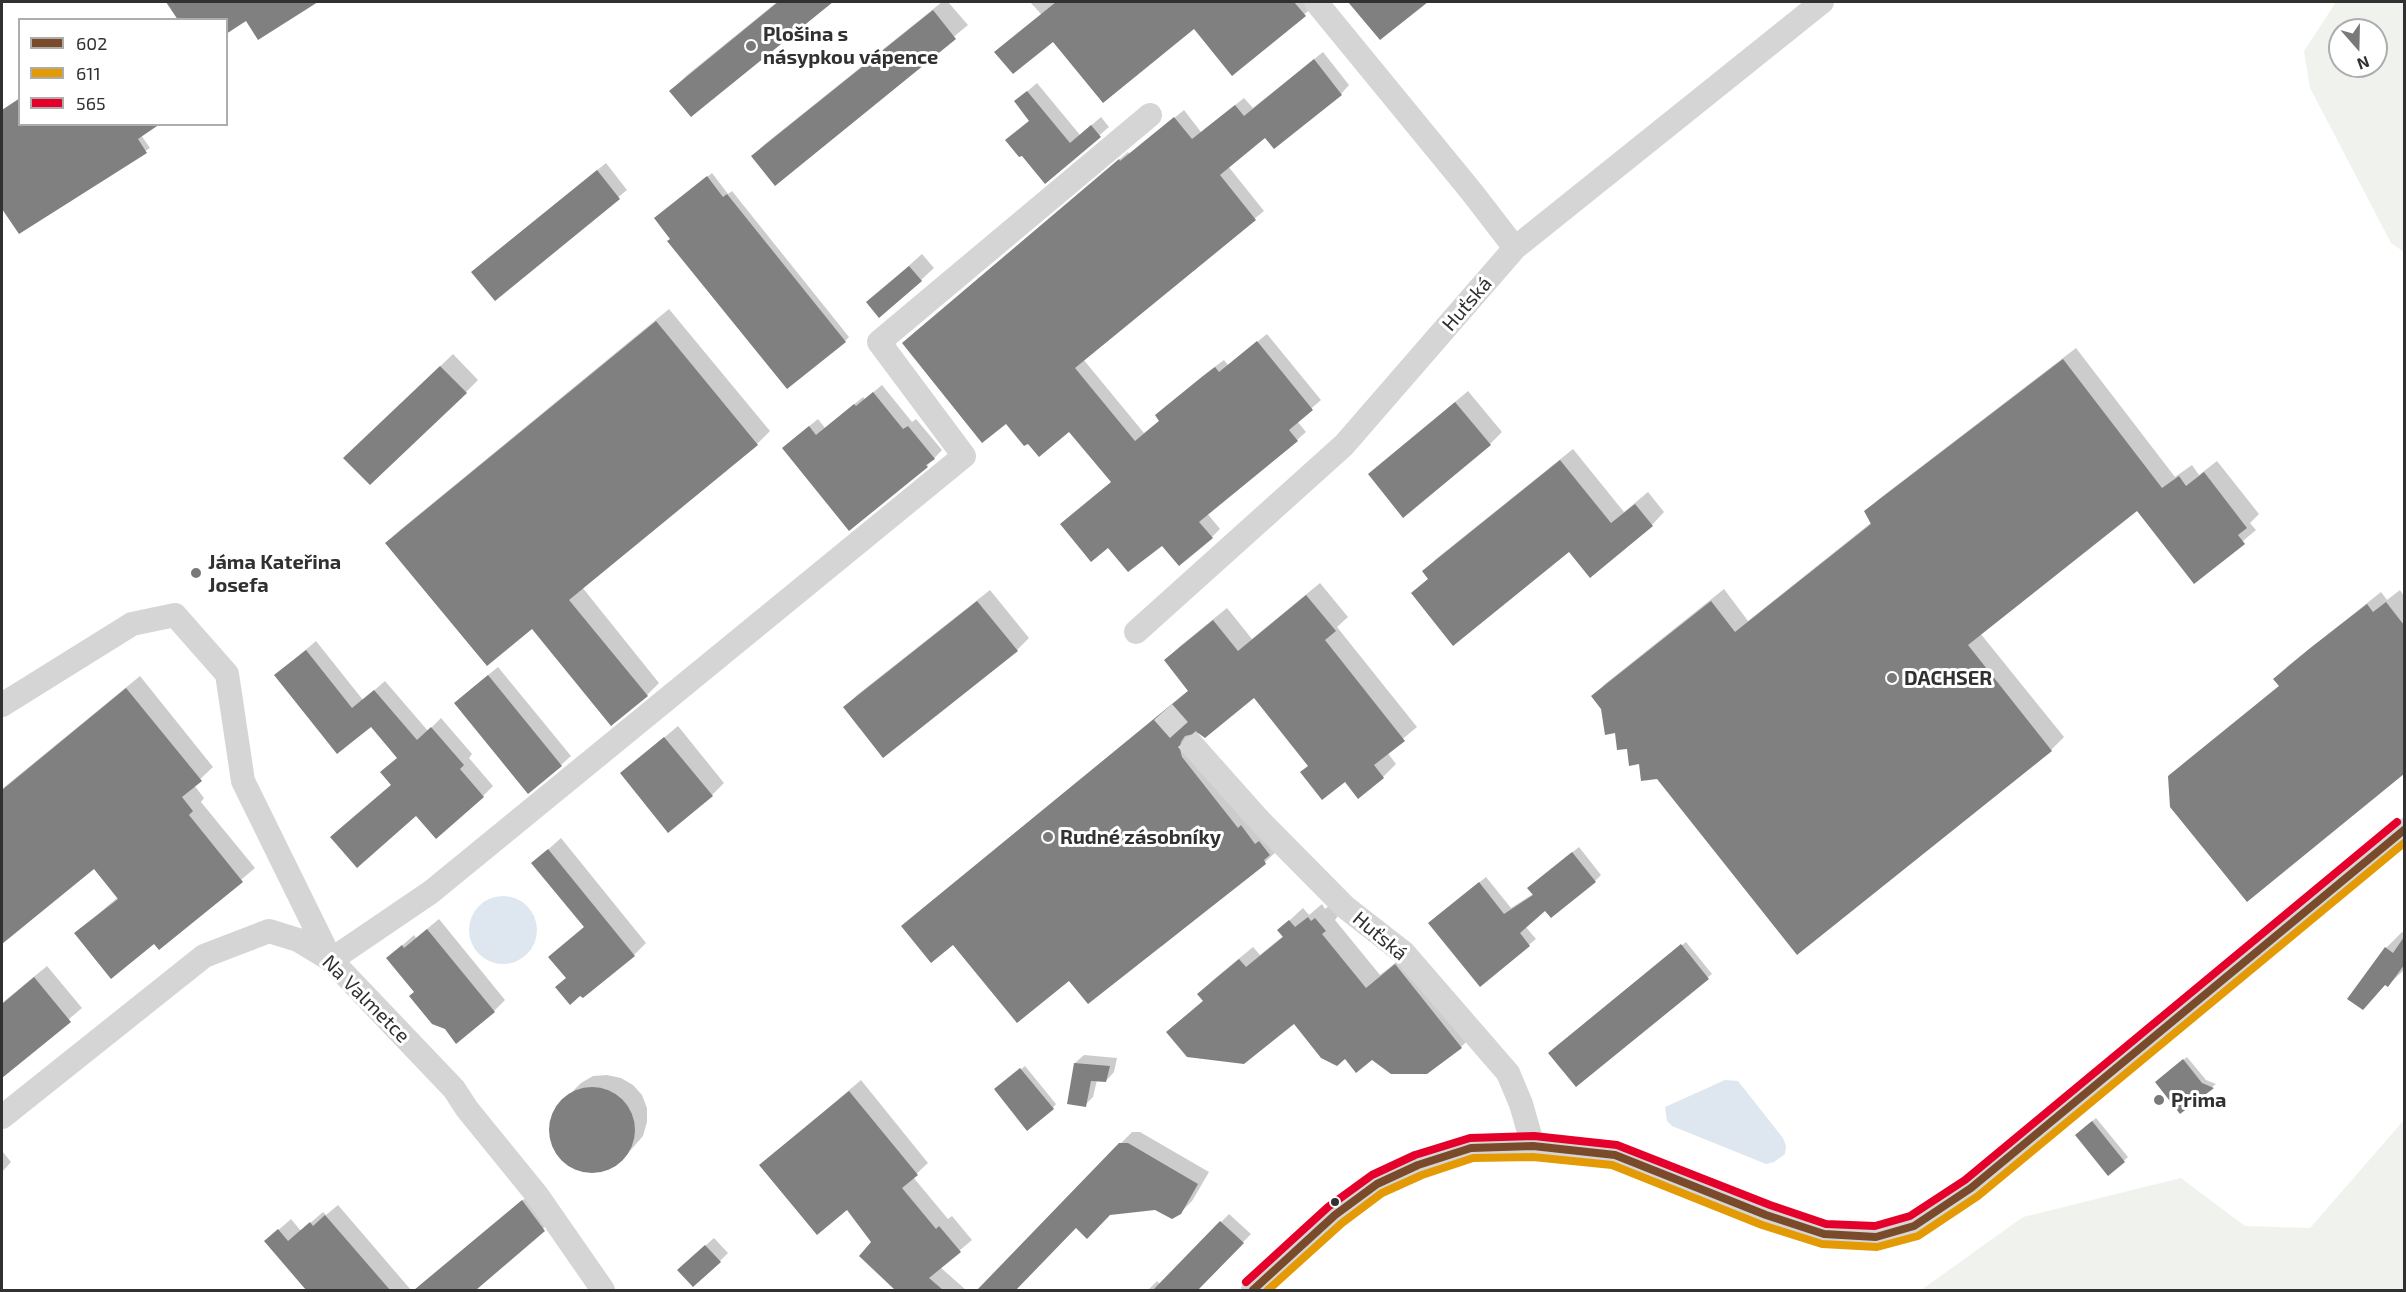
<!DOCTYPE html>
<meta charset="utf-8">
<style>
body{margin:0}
#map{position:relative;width:2406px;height:1292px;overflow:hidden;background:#fff;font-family:"Exo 2",sans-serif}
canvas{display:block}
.frame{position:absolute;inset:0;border:3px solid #313131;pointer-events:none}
.legend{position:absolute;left:18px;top:18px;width:210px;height:108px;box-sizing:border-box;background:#fff;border:2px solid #adadad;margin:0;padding:8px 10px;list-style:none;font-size:18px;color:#313131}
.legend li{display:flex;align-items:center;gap:12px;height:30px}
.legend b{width:30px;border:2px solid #adadad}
.north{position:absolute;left:2328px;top:18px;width:60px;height:60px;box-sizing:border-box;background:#fff;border:2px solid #adadad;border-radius:50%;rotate:160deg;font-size:16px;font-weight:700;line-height:24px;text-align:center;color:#313131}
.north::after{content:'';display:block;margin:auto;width:21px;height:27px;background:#797979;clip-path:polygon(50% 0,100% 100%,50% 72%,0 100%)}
</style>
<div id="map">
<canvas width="2406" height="1292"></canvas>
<div class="frame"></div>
<ul class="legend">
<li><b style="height:8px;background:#7a4b2a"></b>602</li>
<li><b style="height:8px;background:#e39a05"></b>611</li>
<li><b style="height:8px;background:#e4002b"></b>565</li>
</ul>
<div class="north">N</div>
</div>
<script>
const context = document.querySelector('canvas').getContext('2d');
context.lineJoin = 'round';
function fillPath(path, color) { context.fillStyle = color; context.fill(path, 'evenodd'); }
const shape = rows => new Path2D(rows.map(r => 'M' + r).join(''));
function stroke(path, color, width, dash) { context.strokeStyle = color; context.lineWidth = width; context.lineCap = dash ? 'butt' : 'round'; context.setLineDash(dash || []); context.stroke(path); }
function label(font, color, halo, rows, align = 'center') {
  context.font = font + ' "Exo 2",sans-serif'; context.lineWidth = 6; context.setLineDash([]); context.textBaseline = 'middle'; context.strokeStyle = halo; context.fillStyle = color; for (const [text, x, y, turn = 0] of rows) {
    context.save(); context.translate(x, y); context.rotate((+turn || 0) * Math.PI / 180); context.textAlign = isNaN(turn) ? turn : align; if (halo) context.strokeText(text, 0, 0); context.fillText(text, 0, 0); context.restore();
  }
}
fillPath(shape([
 [2336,2,2404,2,2404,252,2391,243,2310,88,2304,51],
 [2340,30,2376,30,2376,66,2340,66],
 [2404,1120,2404,1290,1921,1290,2023,1217,2181,1178,2245,1226,2310,1228]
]), '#f0f3ed');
fillPath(shape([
 '469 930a34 34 0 1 1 68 0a34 34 0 1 1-68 0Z',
 [1725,1080,1738,1081,1783,1138,1786,1146,1785,1154,1774,1162,1766,1164,1672,1126,1667,1121,1665,1107]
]), '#dee7f0');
fillPath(shape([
 [176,2,316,2,259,38,247,19,226,20,171,6],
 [777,2,830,2,692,115,671,91,687,75],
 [942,2,948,2,968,25,775,184,753,156,765,144],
 [1030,2,1309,2,1313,7,1232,74,1194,26,1041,14],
 [1350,2,1426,2,1380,38],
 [1323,52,1349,85,1341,94,1265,136,1228,166,1264,211,1083,359,1144,433,1160,420,1165,407,1213,368,1224,360,1228,365,1267,334,1321,400,1297,421,1306,432,1297,440,1207,513,1220,529,1212,537,1112,481,1069,430,1006,422,913,334,1128,152,1130,154,1184,110,1201,132,1244,98,1253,108],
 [1037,83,1080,135,1101,117,1109,127,1045,182,1022,153,1007,140,1030,120,1016,101],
 [20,99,20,124,141,135,150,148,20,232,2,204,2,110],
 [606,163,627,190,495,299,481,264],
 [712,173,728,194,732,191,849,337,845,341,672,239,660,215],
 [922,254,934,268,921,280,868,302],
 [669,309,770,431,757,444,582,587,659,683,647,695,387,543,400,530],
 [2076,348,2175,477,2192,465,2199,475,2217,461,2259,514,2250,523,2256,530,2194,582,2137,509,1980,633,2064,737,2051,750,1797,953,1658,777,1641,762,1628,747,1593,697,1605,684,1724,589,1748,621,1872,522,1866,511,1879,499],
 [453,354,478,380,466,392,358,446],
 [882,385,912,422,916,419,942,450,927,466,792,440,818,419,825,428,863,397,865,399],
 [1468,391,1502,432,1490,444,1370,474],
 [1573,449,1624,512,1648,492,1664,512,1652,525,1413,593,1429,578,1424,571,1436,559],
 [1320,583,1348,617,1337,627,1417,727,1387,752,1396,764,1383,777,1358,796,1345,780,1309,766,1254,696,1198,732,1193,733,1194,744,1278,850,1264,863,1162,946,1069,979,954,943,916,914,1189,690,1166,660,1179,647,1227,608,1252,639],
 [990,590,1029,638,1017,650,845,707,857,695],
 [2400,590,2404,596,2404,771,2247,900,2170,777,2184,763,2280,685,2275,679,2288,666,2381,592,2387,600],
 [316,641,363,700,385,681,428,731,441,718,472,754,469,758,493,786,483,796,416,814,342,827,392,784,398,757,371,725,276,675],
 [498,667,571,756,561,765,465,694],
 [140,676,213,767,194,785,204,798,201,802,255,868,160,948,154,942,76,933,118,897,94,867,2,942,2,789],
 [678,726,724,783,712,795,622,773],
 [561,838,646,943,634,955,557,987,567,977,550,957,585,926,533,863],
 [1579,847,1601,875,1595,881,1545,908,1525,926,1536,939,1480,985,1436,917,1486,877,1511,908,1533,894,1535,882],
 [1322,904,1325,909,1330,905,1338,916,1335,920,1380,975,1409,952,1474,1034,1461,1047,1372,1058,1345,1057,1294,1022,1168,1032,1204,1000,1199,994,1213,980,1253,947,1260,955,1283,936,1279,930,1303,908,1309,915],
 [439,919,505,1000,494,1011,416,991,388,958,414,935,416,938],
 [2402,932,2404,933,2404,970,2388,985,2386,984,2363,1008,2386,948],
 [1686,942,1712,974,1576,1085,1553,1049],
 [47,966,82,1008,2,1076,2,1003],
 [1084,1055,1117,1058,1114,1072,1106,1081,1097,1080,1093,1097,1085,1105,1075,1063],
 [2187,1057,2206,1080,2216,1084,2180,1111,2160,1079],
 [1025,1066,1056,1104,1053,1108,1000,1086],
 [607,1075,621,1078,633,1085,642,1095,647,1108,647,1122,643,1136,622,1160,611,1168,598,1172,584,1172,571,1167,560,1158,553,1146,550,1132,552,1118,558,1106,581,1083,593,1076],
 [861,1080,928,1163,913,1177,948,1219,952,1216,972,1240,940,1267,966,1290,897,1290,861,1256,873,1242,847,1208,761,1165],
 [2096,1118,2128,1157,2109,1174,2080,1131],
 [1132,1132,1140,1132,1209,1172,1192,1201,1180,1213,1155,1208,1110,1214,1077,1226,1010,1290,978,1290],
 [2,1151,11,1162,2,1172],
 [535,1190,555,1218,473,1290,415,1290],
 [338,1205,411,1290,309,1290,266,1241,291,1219,301,1231,323,1212,326,1215],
 [1229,1214,1251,1234,1196,1290,1148,1290,1157,1281,1160,1284],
 [714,1238,728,1253,720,1261,687,1262]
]), '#0003');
fillPath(shape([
 [166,2,318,2,258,40,246,21,226,34,226,20,178,20],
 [778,2,833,2,691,117,669,91],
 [1056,2,1294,2,1306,16,1232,76,1194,29,1103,103,1053,42,1013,74,994,52],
 [1348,2,1428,2,1380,40],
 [933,10,956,39,775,186,751,156],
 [1314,59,1342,95,1274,149,1265,138,1220,175,1256,220,1075,368,1135,441,1159,421,1155,415,1203,376,1215,367,1219,372,1257,341,1313,410,1289,430,1298,441,1199,522,1213,538,1179,566,1162,546,1128,572,1108,548,1091,562,1060,524,1111,482,1069,432,1039,457,1028,444,1024,446,1006,424,982,443,902,343,1119,159,1120,161,1174,117,1192,139,1235,105,1244,116],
 [1027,91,1070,143,1091,125,1101,137,1045,184,1022,156,1019,157,1005,140,1029,121,1014,101],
 [20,98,20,124,160,124,138,139,147,153,19,234,2,209,2,110],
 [597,170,620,199,495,301,471,272],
 [707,176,723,197,727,194,846,342,787,389,667,241,670,239,654,218],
 [909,266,922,281,879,318,866,302],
 [656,321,758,445,569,600,648,696,611,726,532,629,487,666,385,543],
 [2063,359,2162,488,2179,476,2186,486,2204,472,2247,528,2238,535,2245,544,2194,584,2137,511,1968,645,2052,751,1797,955,1657,779,1641,781,1639,764,1629,766,1627,749,1617,750,1615,733,1605,735,1601,709,1591,696,1711,601,1735,632,1871,524,1864,511],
 [440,366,467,393,370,485,343,458],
 [873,392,903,429,908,426,935,459,926,465,928,467,849,531,782,448,809,426,816,435,854,404,856,406],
 [1455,402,1491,445,1403,518,1368,474],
 [1560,460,1611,523,1635,504,1653,526,1590,578,1569,552,1453,646,1411,593,1428,579,1422,571],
 [1306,595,1336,631,1325,640,1405,741,1374,765,1384,778,1358,799,1345,782,1322,800,1300,772,1308,766,1254,698,1205,738,1198,733,1185,736,1181,742,1180,749,1182,757,1238,828,1241,825,1255,844,1259,841,1270,855,1264,860,1266,864,1088,1004,1069,981,1017,1023,953,945,931,963,901,926,1188,691,1164,660,1213,620,1238,651],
 [977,601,1018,651,883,758,843,707],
 [2386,602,2404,625,2404,774,2247,902,2170,807,2168,776,2279,686,2273,679,2309,649,2367,604,2373,612],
 [306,650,352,708,374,690,417,740,431,727,464,765,460,769,484,797,436,839,416,816,357,868,330,837,391,785,380,772,397,758,371,727,337,754,274,675],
 [488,675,562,766,528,794,454,703],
 [126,688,202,781,182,797,193,811,189,815,243,882,159,950,154,944,111,979,74,933,118,899,94,869,2,944,2,790],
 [664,737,713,796,668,833,620,773],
 [548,849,635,956,583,998,580,996,570,1005,555,987,566,978,548,957,584,927,531,863],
 [1572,852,1596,882,1551,918,1545,911,1520,933,1530,946,1480,987,1428,923,1479,882,1504,914,1533,895,1527,888],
 [1308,917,1311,921,1315,918,1326,931,1322,934,1366,988,1395,964,1462,1048,1427,1074,1391,1074,1372,1060,1356,1073,1345,1059,1337,1066,1321,1058,1294,1024,1244,1064,1187,1057,1166,1032,1203,1001,1197,994,1239,959,1246,967,1283,937,1277,930,1289,920,1295,927],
 [427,929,495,1012,456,1044,445,1029,432,1024,409,996,414,992,386,958,402,945,404,948],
 [2404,937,2404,965,2388,987,2385,985,2363,1010,2347,999,2385,947,2393,953],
 [1681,944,1709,979,1576,1087,1548,1053],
 [34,977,71,1022,2,1078,2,1004],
 [2183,1059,2202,1083,2214,1088,2180,1114,2155,1082],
 [1074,1063,1110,1066,1106,1082,1091,1081,1086,1107,1067,1104],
 [1020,1068,1054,1109,1027,1131,994,1089],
 '549 1130a43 43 0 1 1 86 0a43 43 0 1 1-86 0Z',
 [849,1091,918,1175,902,1188,936,1229,939,1226,961,1252,929,1278,943,1290,895,1290,859,1256,871,1242,847,1210,817,1235,759,1165],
 [2092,1121,2125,1162,2108,1176,2075,1135],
 [1119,1143,1128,1143,1198,1184,1181,1214,1172,1219,1155,1210,1110,1215,1087,1239,1076,1228,1016,1290,977,1290],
 [522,1200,545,1231,476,1290,414,1290],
 [325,1215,390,1290,306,1290,264,1241,278,1229,288,1241,310,1222,313,1226],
 [1220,1221,1244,1243,1198,1290,1153,1290],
 [705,1245,721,1262,693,1287,677,1270]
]), '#808080');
stroke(shape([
 [1163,712,1194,747]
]), '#d6d6d6', 24, [24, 12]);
stroke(shape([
 [1316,2,1471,191,1515,248],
 [1136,632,1344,445,1515,248,1822,2],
 [2,705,132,624,175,615,227,674,243,781,331,960,431,892,964,456,879,342,1150,115],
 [1194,747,1259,820,1345,907,1404,953,1508,1073,1521,1104,1533,1146],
 [2,1117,204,956,269,931,298,940,331,960,454,1089,467,1109,537,1195,603,1290],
 [1253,1290,1335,1215,1377,1184,1418,1165,1471,1148,1533,1146,1615,1155,1766,1215,1824,1234,1849,1237,1876,1237,1914,1226,1971,1188,2404,830]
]), '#d5d5d5', 24);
stroke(shape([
 [1253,1290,1335,1215,1377,1184,1418,1165,1471,1148,1533,1146,1615,1155,1766,1215,1824,1234,1876,1237,1914,1226,1971,1188,2404,830]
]), '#7a4b2a', 8);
stroke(shape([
 [1268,1290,1342,1223,1382,1193,1422,1175,1473,1158,1533,1157,1612,1165,1762,1225,1822,1244,1877,1247,1918,1236,1978,1196,2404,843]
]), '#e39a05', 8);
stroke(shape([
 [1246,1282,1328,1207,1372,1175,1415,1155,1470,1138,1534,1136,1617,1145,1770,1205,1826,1224,1875,1226,1910,1216,1965,1180,2397,822]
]), '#e4002b', 8);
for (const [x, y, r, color] of [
 [751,46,6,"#797979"],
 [196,573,6,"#797979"],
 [1892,678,6,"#797979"],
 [1048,837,6,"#797979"],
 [2159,1100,6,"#797979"],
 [1335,1202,5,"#313131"]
]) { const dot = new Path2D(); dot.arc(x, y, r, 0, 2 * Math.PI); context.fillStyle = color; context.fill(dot); stroke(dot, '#fff', 2); }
label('bold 20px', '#313131', '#fff', [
 ["Plošina s",763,34],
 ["násypkou vápence",763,57],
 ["Jáma Kateřina",208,562],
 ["Josefa",208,585],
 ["DACHSER",1904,678],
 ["Rudné zásobníky",1060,837],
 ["Prima",2171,1100]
], 'left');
label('20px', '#313131', '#fff', [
 ["Huťská",1467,304,-49],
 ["Huťská",1380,936,40],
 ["Na Valmetce",366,999,45]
]);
</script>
